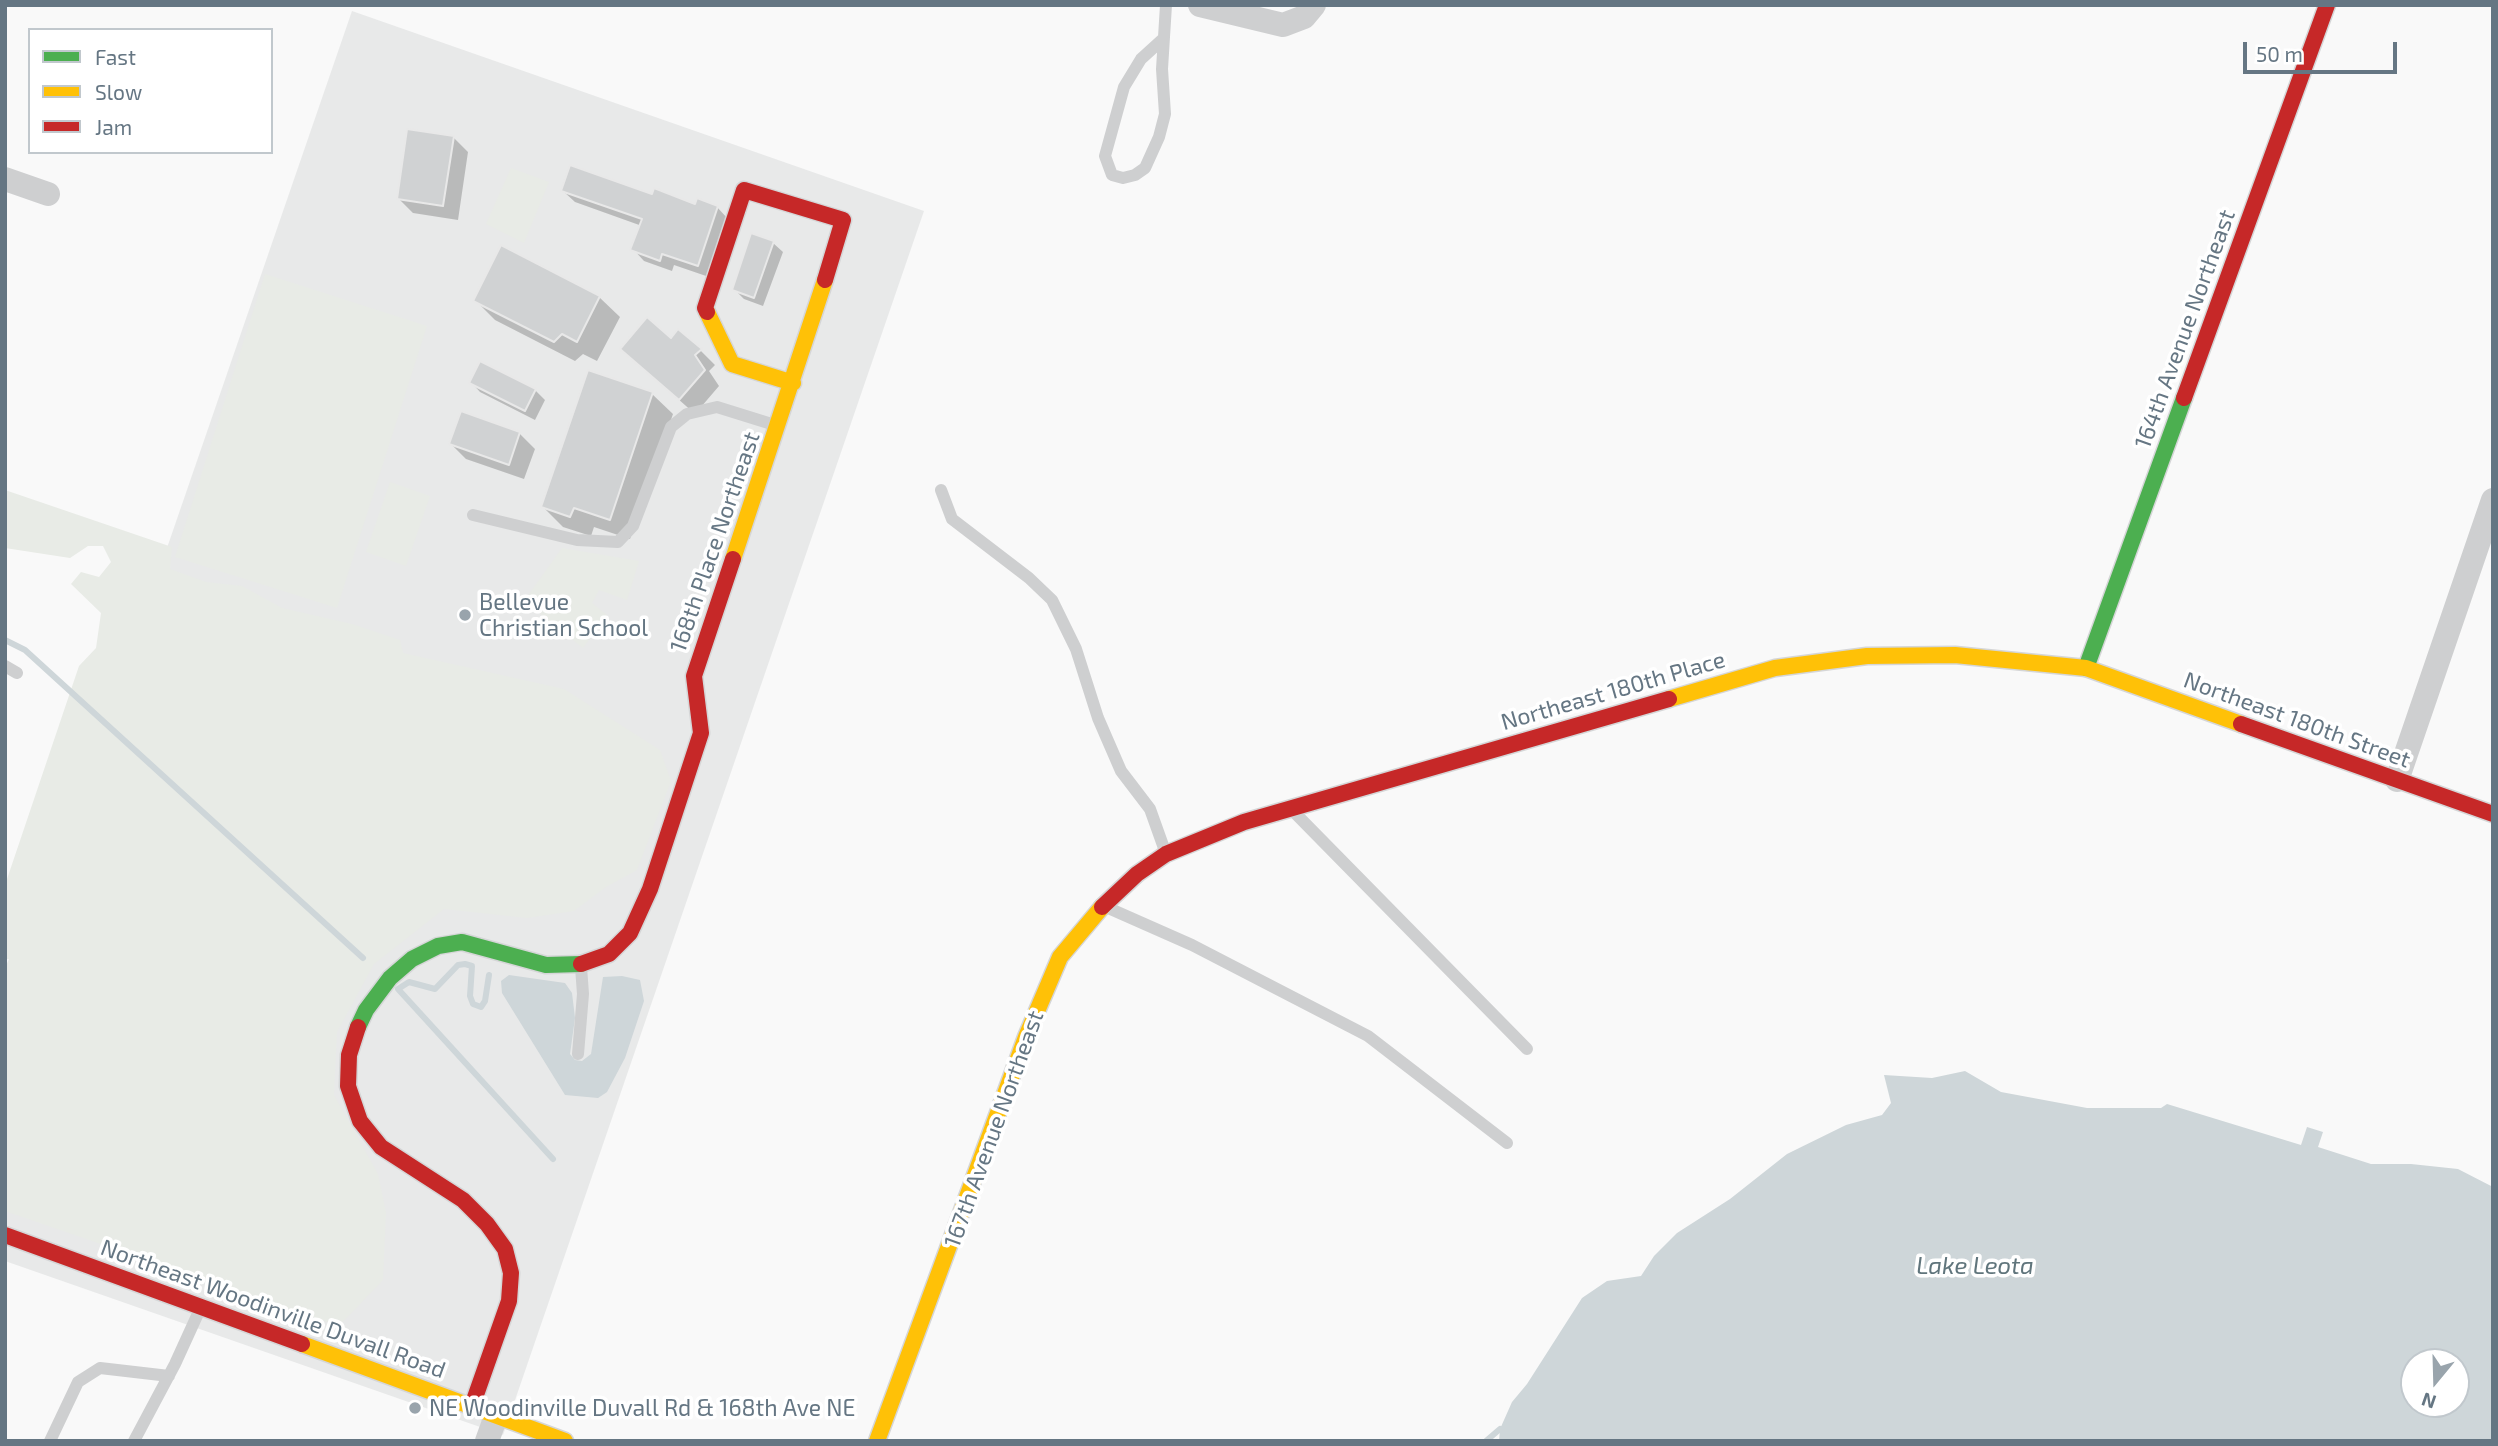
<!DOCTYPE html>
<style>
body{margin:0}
#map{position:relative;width:2498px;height:1446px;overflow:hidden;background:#f9f9f9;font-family:"Exo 2",sans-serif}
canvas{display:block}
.frame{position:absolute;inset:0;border:7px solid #657683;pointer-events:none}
.legend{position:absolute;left:28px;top:28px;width:245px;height:126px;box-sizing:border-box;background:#fff;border:2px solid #c1c8cd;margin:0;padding:9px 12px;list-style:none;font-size:21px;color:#657683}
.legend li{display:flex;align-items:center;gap:14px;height:35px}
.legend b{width:35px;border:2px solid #c1c8cd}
.north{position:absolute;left:2400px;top:1348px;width:70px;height:70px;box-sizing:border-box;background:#fff;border:2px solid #c1c8cd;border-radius:50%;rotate:199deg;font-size:19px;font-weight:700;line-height:28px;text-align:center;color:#657683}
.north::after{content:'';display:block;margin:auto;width:24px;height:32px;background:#99a4ac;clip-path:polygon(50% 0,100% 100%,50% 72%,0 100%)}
.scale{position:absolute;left:2243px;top:42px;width:154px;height:32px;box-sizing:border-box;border:4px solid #657683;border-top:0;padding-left:9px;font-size:21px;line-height:24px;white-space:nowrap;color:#657683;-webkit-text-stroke:5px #fff;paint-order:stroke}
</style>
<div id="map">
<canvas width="2498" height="1446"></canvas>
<div class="frame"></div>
<ul class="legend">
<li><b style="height:9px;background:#4caf50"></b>Fast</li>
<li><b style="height:9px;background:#ffc107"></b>Slow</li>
<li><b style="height:9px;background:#c62828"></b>Jam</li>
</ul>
<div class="north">N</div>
<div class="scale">50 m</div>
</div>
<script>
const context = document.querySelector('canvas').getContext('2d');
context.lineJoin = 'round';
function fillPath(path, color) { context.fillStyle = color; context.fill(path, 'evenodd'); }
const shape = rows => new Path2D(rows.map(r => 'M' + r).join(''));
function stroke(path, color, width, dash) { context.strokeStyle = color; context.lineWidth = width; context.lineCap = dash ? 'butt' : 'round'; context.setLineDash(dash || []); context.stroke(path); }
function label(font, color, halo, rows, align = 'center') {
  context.font = font + ' "Exo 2",sans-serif'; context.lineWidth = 7; context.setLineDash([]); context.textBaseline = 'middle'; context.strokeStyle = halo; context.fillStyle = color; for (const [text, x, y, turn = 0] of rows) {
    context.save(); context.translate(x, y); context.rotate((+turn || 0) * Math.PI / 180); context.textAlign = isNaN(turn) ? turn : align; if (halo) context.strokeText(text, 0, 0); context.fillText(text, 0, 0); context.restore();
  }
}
fillPath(shape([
 [352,11,924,211,503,1435,5,1261,5,1018]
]), '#e8e9e9');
fillPath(shape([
 [511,168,549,182,524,243,486,224],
 [265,274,427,326,337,608,175,557],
 [390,482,430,496,406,566,366,552],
 [5,490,172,547,170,569,206,582,242,586,282,608,352,624,400,640,403,653,564,689,660,750,671,781,637,870,606,887,574,911,527,918,444,909,374,964,337,1032,334,1095,378,1174,386,1213,383,1280,339,1326,5,1211,5,968,9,959,5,959,5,885,79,666,96,648,101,613,71,584,81,572,99,577,111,562,103,546,88,546,70,558,5,548],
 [562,548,639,561,627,600,599,590,592,603,607,615,583,648,524,601]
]), '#e8ebe6');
fillPath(shape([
 [509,975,565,983,572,993,575,1018,570,1054,575,1060,582,1061,591,1054,603,977,622,976,640,980,644,1001,625,1058,607,1092,598,1098,565,1095,502,993,501,981],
 [1965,1071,2001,1092,2087,1108,2161,1108,2167,1104,2301,1145,2307,1127,2323,1132,2318,1147,2371,1164,2411,1164,2458,1169,2493,1187,2493,1441,1499,1441,1500,1429,1512,1402,1527,1384,1582,1298,1607,1281,1641,1276,1654,1256,1677,1233,1730,1199,1787,1154,1846,1125,1882,1115,1891,1103,1884,1075,1932,1078],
 [2414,1362,2456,1362,2456,1404,2414,1404]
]), '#ced6d9');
fillPath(shape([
 [453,137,468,152,458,220,413,213,398,198],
 [563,191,653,196,717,207,728,219,709,277,674,265,672,271,644,261,633,249,642,226,575,202],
 [773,243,783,252,763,306,744,299,734,289],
 [599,297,620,317,597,361,583,354,575,361,495,320,475,300],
 [671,340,700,350,715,365,709,371,719,386,695,414,622,349],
 [589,372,652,394,673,414,630,539,594,527,591,536,563,527,543,507],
 [471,382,535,390,545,400,535,420,480,392],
 [462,414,520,434,535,449,524,479,466,459,451,444]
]), '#0003');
stroke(shape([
 [5,640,25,650,363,958],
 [489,975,485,1001,481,1007,473,1004,470,996,472,966,465,964,458,965,435,989,409,982,398,989,553,1159],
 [1486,1441,1500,1429]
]), '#ced6d9', 6);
const building = shape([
 [407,129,454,136,443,206,397,199,407,129],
 [570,165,652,194,654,188,695,204,697,198,718,206,698,266,662,254,660,261,630,250,642,219,561,191,570,165],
 [751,233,774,241,754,298,732,290,751,233],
 [501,245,600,296,577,342,562,334,554,342,473,301,501,245],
 [647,317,671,338,678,329,702,349,695,355,705,370,679,400,620,349,647,317],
 [480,361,536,389,525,411,469,383,480,361],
 [588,370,653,392,610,520,574,508,570,517,541,507,588,370],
 [461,411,520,432,509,465,449,444,461,411]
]);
fillPath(building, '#d0d2d3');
stroke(building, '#e8e8e8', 2);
const fast = shape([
 [2086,668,2184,398],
 [358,1027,366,1010,390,978,412,959,438,946,462,942,546,965,581,964]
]);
const slow = shape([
 [707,312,732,364,793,383],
 [733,559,825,280],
 [1669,699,1775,668,1867,656,1955,655,2086,668,2241,724],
 [302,1344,565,1441],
 [877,1441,1026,1037,1060,957,1102,907]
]);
const jam = shape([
 [707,312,705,308,744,190,843,220,825,280],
 [2184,398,2327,5],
 [2241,724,2493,814],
 [1102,907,1137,874,1166,854,1244,822,1669,699],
 [581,964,609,954,630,933,650,889,701,733,694,676,733,559],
 [358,1027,349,1055,348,1086,360,1121,381,1147,463,1200,487,1224,505,1249,511,1273,509,1301,472,1406],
 [5,1235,302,1344]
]);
stroke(fast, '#d5d6d7', 19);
stroke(slow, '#d5d6d7', 19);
stroke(jam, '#d5d6d7', 19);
stroke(shape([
 [1163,39,1141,59,1124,87,1105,156,1112,175,1123,178,1135,175,1145,168,1159,137,1165,114,1162,69,1166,5],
 [941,490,952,519,1029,578,1052,600,1076,649,1098,718,1121,771,1150,809,1165,851],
 [473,515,577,540,618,542,633,526,671,427,687,414,717,407,778,426],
 [5,666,17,673],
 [1293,811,1527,1049],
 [1106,907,1192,945,1368,1036,1507,1143],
 [578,1054,583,994,581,967],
 [50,1441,78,1382,100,1368,169,1376],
 [134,1441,175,1364,201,1307]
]), '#cecfd0', 12);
stroke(shape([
 [1200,5,1283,25,1304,17,1314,5],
 [5,179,48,194],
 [2397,780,2493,500],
 [487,1441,496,1416]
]), '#cecfd0', 24);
stroke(fast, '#4caf50', 16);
stroke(slow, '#ffc107', 16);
stroke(jam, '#c62828', 16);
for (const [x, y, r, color] of [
 [465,615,7,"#99a4ac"],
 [415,1408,7,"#99a4ac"]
]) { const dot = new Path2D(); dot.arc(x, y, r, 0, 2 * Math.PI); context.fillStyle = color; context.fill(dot); stroke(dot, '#fff', 2.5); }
label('23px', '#657683', '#fff', [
 ["164th Avenue Northeast",2185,329,-70],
 ["168th Place Northeast",715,542,-71],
 ["Northeast 180th Place",1613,691,-16],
 ["Northeast 180th Street",2297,720,20],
 ["167th Avenue Northeast",994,1129,-70],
 ["Northeast Woodinville Duvall Road",273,1309,20]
]);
label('23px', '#657683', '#fff', [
 ["Bellevue",479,602],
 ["Christian School",479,628],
 ["NE Woodinville Duvall Rd & 168th Ave NE",429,1408]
], 'left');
label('italic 24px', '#60757c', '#fff', [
 ["Lake Leota",1975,1266]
]);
</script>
